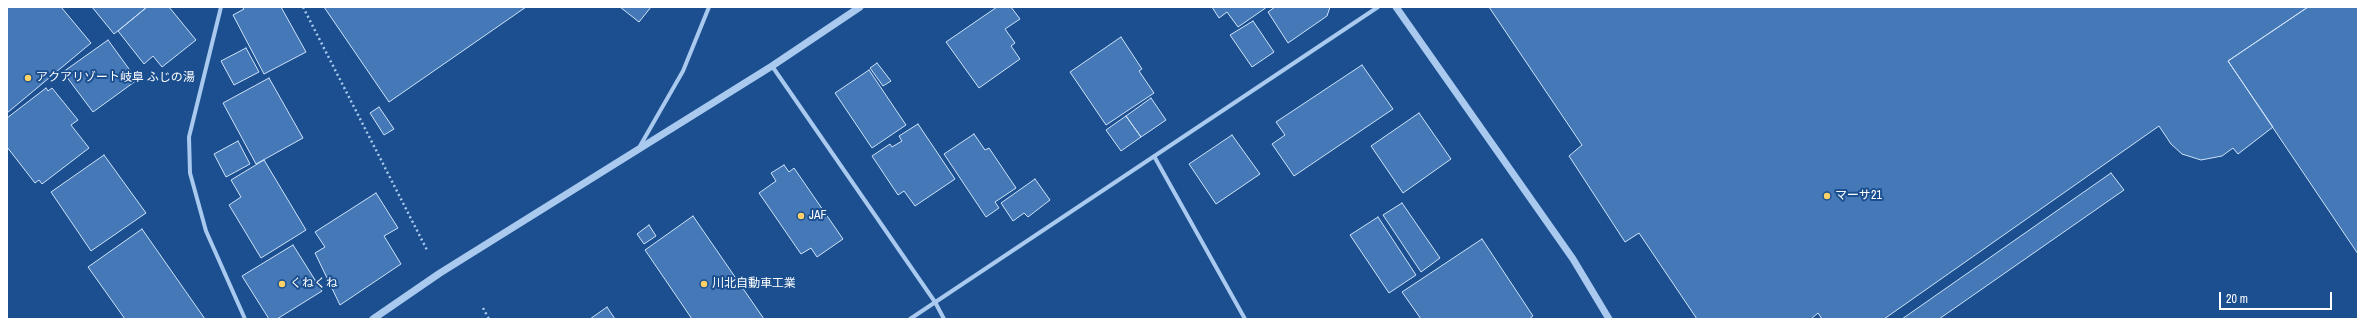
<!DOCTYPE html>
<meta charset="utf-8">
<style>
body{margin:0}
#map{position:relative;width:2365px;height:326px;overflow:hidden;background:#1b4f8f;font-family:"Archivo Narrow",sans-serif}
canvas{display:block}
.frame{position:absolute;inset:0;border:8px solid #fff;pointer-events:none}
.scale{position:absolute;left:2219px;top:292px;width:113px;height:18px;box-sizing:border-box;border:2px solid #fff;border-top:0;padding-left:5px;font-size:12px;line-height:14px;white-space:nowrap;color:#fff;-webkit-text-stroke:3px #1b4f8f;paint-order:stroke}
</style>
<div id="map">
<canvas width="2365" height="326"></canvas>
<div class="frame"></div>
<div class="scale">20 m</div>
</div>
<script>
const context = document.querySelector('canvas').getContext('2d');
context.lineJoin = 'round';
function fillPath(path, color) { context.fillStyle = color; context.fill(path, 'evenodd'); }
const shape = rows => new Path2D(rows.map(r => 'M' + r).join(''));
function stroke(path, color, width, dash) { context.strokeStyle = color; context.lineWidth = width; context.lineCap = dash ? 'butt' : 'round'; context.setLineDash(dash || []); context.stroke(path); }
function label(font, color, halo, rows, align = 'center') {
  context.font = font + ' "Archivo Narrow","Noto Sans JP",sans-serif'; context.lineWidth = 4; context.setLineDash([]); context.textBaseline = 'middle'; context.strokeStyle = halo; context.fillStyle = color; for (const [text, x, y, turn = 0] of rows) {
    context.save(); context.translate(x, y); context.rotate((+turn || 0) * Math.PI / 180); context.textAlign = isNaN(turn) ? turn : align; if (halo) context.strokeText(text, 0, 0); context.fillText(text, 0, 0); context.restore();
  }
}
const building = shape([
 [7,7,61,7,91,43,7,113,7,7],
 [92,7,147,7,114,34,92,7],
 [147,7,169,7,196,40,162,67,153,56,144,64,118,31,147,7],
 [242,7,281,7,306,52,264,74,233,15,244,9,242,7],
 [324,7,526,7,389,102,324,7],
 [620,7,651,7,639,22,620,7],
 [997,7,1011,7,1020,19,1005,29,1015,43,1011,46,1020,59,979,88,946,42,997,7],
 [1212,7,1267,7,1238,27,1227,12,1219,18,1212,7],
 [1275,7,1330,7,1327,16,1288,43,1268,12,1275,7],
 [1489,7,2308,7,2228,61,2273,127,2238,154,2233,148,2222,156,2201,160,2182,154,2171,144,2159,126,1884,319,1822,319,1818,313,1811,319,1697,319,1639,233,1625,242,1569,156,1582,145,1489,7],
 [2308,7,2358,7,2358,254,2228,61,2308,7],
 [1253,21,1274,52,1252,67,1230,35,1253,21],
 [1121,37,1142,69,1139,71,1154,93,1106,125,1070,72,1121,37],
 [108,40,137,80,93,112,63,72,108,40],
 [246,48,259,72,234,85,221,61,246,48],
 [877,63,891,81,883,86,870,68,877,63],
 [1362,65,1393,109,1294,176,1272,144,1285,135,1276,122,1362,65],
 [869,70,906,125,872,148,835,93,869,70],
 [269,78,303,138,256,164,223,103,269,78],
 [46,88,48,91,52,88,78,120,71,125,89,148,42,184,39,180,35,183,7,147,7,118,46,88],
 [1151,98,1166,120,1141,137,1126,116,1151,98],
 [379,107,394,129,384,135,370,113,379,107],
 [1419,113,1451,159,1403,193,1371,146,1419,113],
 [1126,116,1141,137,1121,151,1106,130,1126,116],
 [918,124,955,179,915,206,904,191,898,195,872,156,890,144,892,147,902,141,899,136,918,124],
 [974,134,985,150,989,148,1016,188,995,202,999,208,986,217,944,154,974,134],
 [1232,135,1260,174,1216,204,1189,164,1232,135],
 [238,141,250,164,226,177,214,154,238,141],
 [104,155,146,213,91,251,51,192,104,155],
 [264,160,306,230,261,258,229,205,241,197,231,180,264,160],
 [784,165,789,172,794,168,843,239,817,257,811,248,801,254,759,193,776,181,771,173,784,165],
 [2111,173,2124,190,1939,319,1902,319,2111,173],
 [1035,179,1050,200,1028,217,1024,213,1013,221,1001,203,1035,179],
 [376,193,398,228,384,236,401,264,340,305,315,253,325,247,315,232,376,193],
 [1402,203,1440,258,1421,272,1383,215,1402,203],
 [693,216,764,319,692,319,645,250,693,216],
 [1378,217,1416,275,1389,293,1350,235,1378,217],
 [649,225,656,236,644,244,637,234,649,225],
 [142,229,205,319,125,319,88,267,142,229],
 [1482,239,1533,316,1529,319,1421,319,1402,292,1482,239],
 [293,245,322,291,277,319,269,319,242,276,293,245],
 [607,307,615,319,590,319,607,307]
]);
fillPath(building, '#4478b7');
stroke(building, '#cfe3fa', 1);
stroke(shape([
 [303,7,428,252],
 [483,308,489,319]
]), '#a9c9ee', 2.5, [2, 3]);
stroke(shape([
 [221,7,189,137,190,173,206,231,245,319],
 [772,66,935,302,944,319],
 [640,146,683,71,709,7],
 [1154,156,1245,319],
 [910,319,1378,7]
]), '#a9c9ee', 4);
stroke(shape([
 [1396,7,1573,259,1609,319],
 [373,319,440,273,772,66,860,7]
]), '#a9c9ee', 7);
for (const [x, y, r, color] of [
 [28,78,4,"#ffd166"],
 [1827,196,4,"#ffd166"],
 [801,216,4,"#ffd166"],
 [282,284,4,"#ffd166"],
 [704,284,4,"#ffd166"]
]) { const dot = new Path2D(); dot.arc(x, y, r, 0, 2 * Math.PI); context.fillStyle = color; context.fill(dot); stroke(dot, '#1b4f8f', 1.5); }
label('12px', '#fff', '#1b4f8f', [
 ["アクアリゾート岐阜 ふじの湯",36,78],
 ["マーサ21",1835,196],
 ["JAF",809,216],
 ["くねくね",290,284],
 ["川北自動車工業",712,284]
], 'left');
</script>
